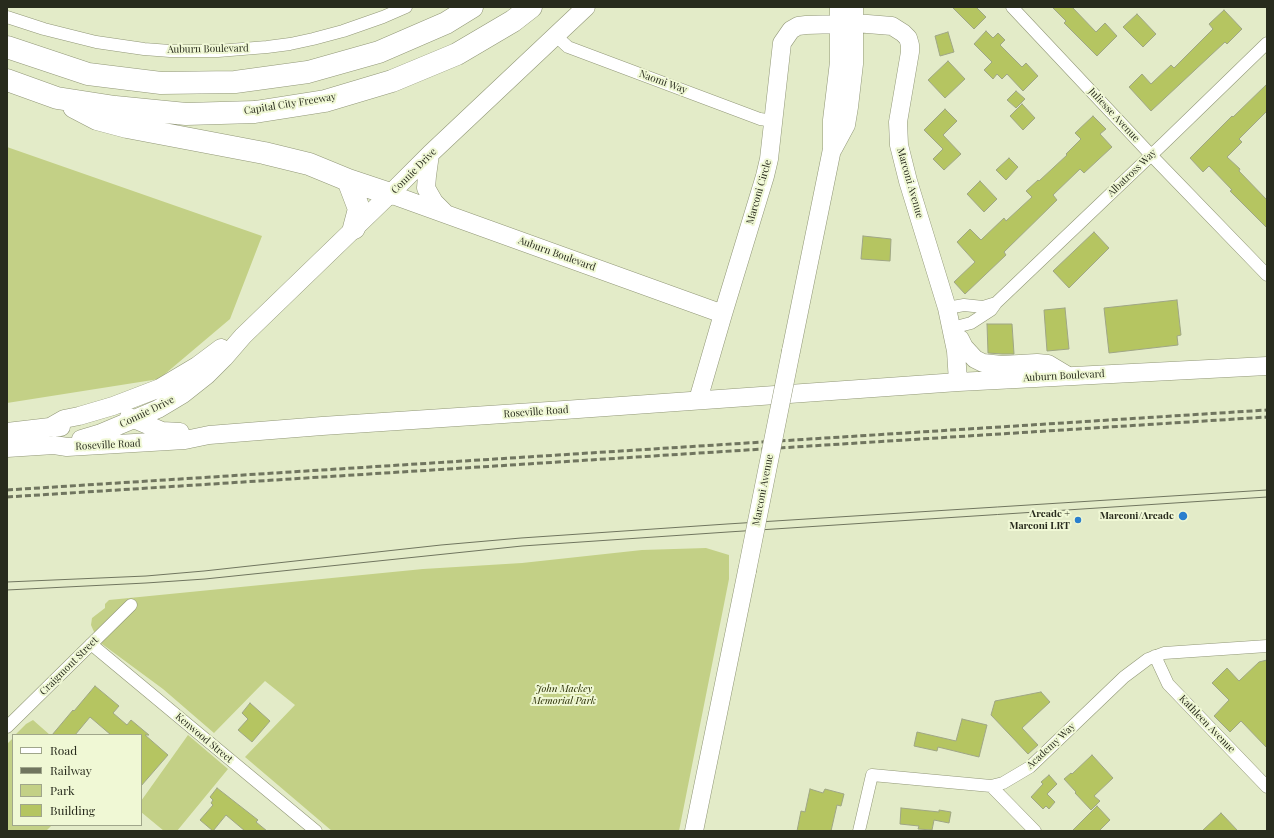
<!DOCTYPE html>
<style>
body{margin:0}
#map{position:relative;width:1274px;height:838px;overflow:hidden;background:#e3ebc8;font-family:"Playfair Display",serif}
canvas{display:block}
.frame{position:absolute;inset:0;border:8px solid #282b1d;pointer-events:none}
.legend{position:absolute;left:12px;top:734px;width:130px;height:92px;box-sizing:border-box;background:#f0f8d5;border:1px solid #a0a68b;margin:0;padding:5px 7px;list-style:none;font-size:12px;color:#282b1d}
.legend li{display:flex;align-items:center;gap:8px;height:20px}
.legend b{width:20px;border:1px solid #a0a68b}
</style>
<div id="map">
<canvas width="1274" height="838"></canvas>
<div class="frame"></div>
<ul class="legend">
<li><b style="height:5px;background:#fff"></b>Road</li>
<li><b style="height:5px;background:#70755f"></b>Railway</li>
<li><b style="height:11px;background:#c3d086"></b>Park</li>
<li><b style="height:11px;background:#b5c561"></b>Building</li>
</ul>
</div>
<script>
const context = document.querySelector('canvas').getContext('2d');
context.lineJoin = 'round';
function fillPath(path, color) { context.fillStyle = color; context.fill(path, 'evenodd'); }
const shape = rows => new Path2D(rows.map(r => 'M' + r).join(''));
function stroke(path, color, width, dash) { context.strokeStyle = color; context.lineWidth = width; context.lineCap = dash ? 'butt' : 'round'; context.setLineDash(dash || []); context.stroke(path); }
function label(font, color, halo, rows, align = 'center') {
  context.font = font + ' "Playfair Display",serif'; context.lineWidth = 4; context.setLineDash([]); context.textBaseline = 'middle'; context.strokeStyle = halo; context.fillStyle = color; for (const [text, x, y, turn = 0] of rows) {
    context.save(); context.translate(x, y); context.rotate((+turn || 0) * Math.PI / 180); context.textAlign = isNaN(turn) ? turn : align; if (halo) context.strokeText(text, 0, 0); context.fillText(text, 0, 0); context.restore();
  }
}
fillPath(shape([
 [7,147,262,236,230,319,159,379,7,403],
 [706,548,729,555,729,579,679,831,332,831,245,757,295,705,265,681,214,733,163,689,98,641,91,625,92,618,105,608,105,604,109,600,423,569,522,563,642,550],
 [33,720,50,735,15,735,26,724],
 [188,735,228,769,177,831,164,831,141,812,141,801],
 [13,738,13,825,52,825,46,831,7,831,7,744]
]), '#c3d086');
const building = shape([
 [952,7,976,7,986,17,974,29,952,7],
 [1052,7,1072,7,1096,32,1105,23,1117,36,1097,56,1064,23,1066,21,1052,7],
 [1224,10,1242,29,1227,44,1225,42,1151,111,1129,87,1142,74,1151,84,1171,65,1174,68,1213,29,1209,24,1224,10],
 [1137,14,1156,34,1143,47,1123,27,1137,14],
 [986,31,993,38,998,33,1005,40,1000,45,1022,67,1026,63,1038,76,1023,91,1007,74,1002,79,997,74,993,79,984,70,992,62,974,44,986,31],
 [948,32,954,52,940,56,935,36,948,32],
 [948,61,965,79,945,98,928,80,948,61],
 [1267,84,1267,111,1239,139,1242,142,1227,157,1240,169,1239,171,1267,200,1267,228,1230,191,1232,190,1209,166,1203,172,1190,158,1232,116,1233,117,1267,84],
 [1016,91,1025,99,1016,108,1007,100,1016,91],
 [1022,104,1035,118,1023,130,1010,116,1022,104],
 [945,109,957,121,943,135,961,154,944,170,933,159,943,149,924,130,945,109],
 [1093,116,1106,129,1100,134,1112,147,1084,173,1080,169,1053,195,1057,200,1004,252,1006,255,965,294,954,282,975,262,957,242,970,229,981,240,1004,218,1006,221,1032,197,1026,191,1038,180,1039,181,1067,155,1066,154,1081,139,1075,133,1093,116],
 [1009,158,1018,167,1006,180,996,170,1009,158],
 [980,181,997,199,984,212,967,194,980,181],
 [1094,232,1109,248,1069,288,1053,271,1094,232],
 [863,236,891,239,890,261,861,259,863,236],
 [1177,300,1181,335,1177,336,1178,345,1109,353,1104,308,1177,300],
 [1065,308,1069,349,1047,351,1044,310,1065,308],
 [987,324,1012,324,1014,354,1002,354,988,353,987,324],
 [1267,660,1267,748,1241,721,1230,732,1214,716,1229,700,1212,683,1227,668,1239,681,1259,662,1267,660],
 [95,686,119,706,113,713,127,725,131,720,149,735,145,735,168,755,141,786,141,735,111,735,90,717,75,735,52,735,73,710,74,711,95,686],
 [1041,692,1050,702,1022,728,1038,745,1028,754,991,715,995,701,1041,692],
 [250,703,270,721,252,742,238,730,248,719,242,713,250,703],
 [962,719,987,725,979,757,938,747,937,751,914,746,917,732,956,741,962,719],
 [1092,755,1113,778,1094,796,1100,801,1091,810,1075,793,1076,792,1064,779,1071,773,1072,774,1092,755],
 [1049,775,1057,784,1047,794,1055,802,1049,809,1046,806,1043,809,1031,797,1043,784,1041,782,1049,775],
 [217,788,258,820,256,822,267,831,245,831,226,815,213,831,200,820,213,805,211,803,213,800,210,797,217,788],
 [810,789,823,793,825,789,844,794,841,806,837,805,831,831,797,831,801,811,805,812,810,789],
 [1097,806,1110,820,1099,831,1072,831,1097,806],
 [901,808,939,812,939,810,951,812,949,823,934,820,932,830,918,829,919,826,900,824,901,808],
 [1221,813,1238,831,1202,831,1221,813]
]);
fillPath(building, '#b5c561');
stroke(building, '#9fa685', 1);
const street = shape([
 [1012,7,1151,155,1267,275],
 [7,17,44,29,96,42,144,49,170,51,218,51,267,47,290,44,313,39,343,31,383,17,406,7],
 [556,36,568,47,760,119,774,121],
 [947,308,964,305,983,307,996,303],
 [952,328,971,323,991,310,996,303,1165,142,1267,43],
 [91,644,316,831],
 [1155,656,1168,684,1267,787],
 [7,727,131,605],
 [991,786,1035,831],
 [859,831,872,775,991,786,1003,783,1030,767,1124,677,1148,659,1164,653,1267,646]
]);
const secondary = shape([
 [855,23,892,26,903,33,908,38,910,45,910,52,898,122,899,145,908,181,947,308,956,351,958,382],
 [833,149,846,125,849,107,854,64,854,7],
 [430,154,427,176,426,188,434,202,445,213],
 [390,194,723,314],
 [953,335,960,339,964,347,975,359,983,363,1002,365,1037,363,1048,364,1068,376],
 [791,351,832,149,832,120,839,62,839,7],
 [698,400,723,314,765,176,769,159,782,43,791,30,798,26,806,25,839,24],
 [129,417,162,431,180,432],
 [50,427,64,419,79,416,113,406,160,388,197,366,221,348],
 [7,432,50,427,61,427],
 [81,439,101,433,158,409,183,394,207,375,224,358,243,336,390,194,430,154,586,7],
 [7,448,54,445,67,447,185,440,209,435,322,426,564,410,958,382,1267,366],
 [694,831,747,571]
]);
const highway = shape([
 [7,47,88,74,161,83,235,82,308,72,379,52,446,23,472,7],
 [7,80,57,98,115,107,186,114,255,112,325,101,392,81,457,54,513,21,531,7],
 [74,107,97,119,127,127,264,153,309,164,348,180,390,194],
 [348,180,359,209,354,228]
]);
stroke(street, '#919777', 13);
stroke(secondary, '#919777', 19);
stroke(highway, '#919777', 23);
stroke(street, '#fff', 12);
stroke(secondary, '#fff', 18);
stroke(highway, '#fff', 22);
stroke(shape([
 [7,582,146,576,204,571,441,545,521,538,727,524,1267,490],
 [7,590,146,583,205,579,522,546,728,532,1267,497]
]), '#70755f', 1);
stroke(shape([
 [7,490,1267,410],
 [7,497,1267,417]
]), '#70755f', 3, [6, 3]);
const secondaryBridge = shape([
 [747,571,791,351]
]);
stroke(secondaryBridge, '#919777', 19, []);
stroke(secondaryBridge, '#fff', 18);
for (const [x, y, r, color] of [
 [1183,516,5,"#2a7fce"],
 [1078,520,4,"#2a7fce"]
]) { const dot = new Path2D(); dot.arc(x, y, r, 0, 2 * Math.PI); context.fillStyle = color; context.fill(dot); stroke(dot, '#f0f8d5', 1.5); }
label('10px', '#282b1d', '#f0f8d5', [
 ["Auburn Boulevard",208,49,-1],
 ["Naomi Way",663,82,20],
 ["Capital City Freeway",290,104,-9],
 ["Juliesse Avenue",1114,115,47],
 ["Connie Drive",414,171,-45],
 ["Albatross Way",1132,173,-44],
 ["Marconi Avenue",910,183,74],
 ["Marconi Circle",759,192,-74],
 ["Auburn Boulevard",557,254,20],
 ["Auburn Boulevard",1064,376,-3],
 ["Connie Drive",147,412,-26],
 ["Roseville Road",536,412,-4],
 ["Roseville Road",108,445,-3],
 ["Marconi Avenue",763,490,-79],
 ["Craigmont Street",69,666,-45],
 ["Kathleen Avenue",1207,724,46],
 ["Kenwood Street",204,738,40],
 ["Academy Way",1051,746,-43]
]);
label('bold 10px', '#282b1d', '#f0f8d5', [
 ["Arcade +",1070,514],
 ["Marconi LRT",1070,526],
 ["Marconi/Arcade",1174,516]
], 'right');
label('italic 10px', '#282d02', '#f0f8d5', [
 ["John Mackey",564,689],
 ["Memorial Park",564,701]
]);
</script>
